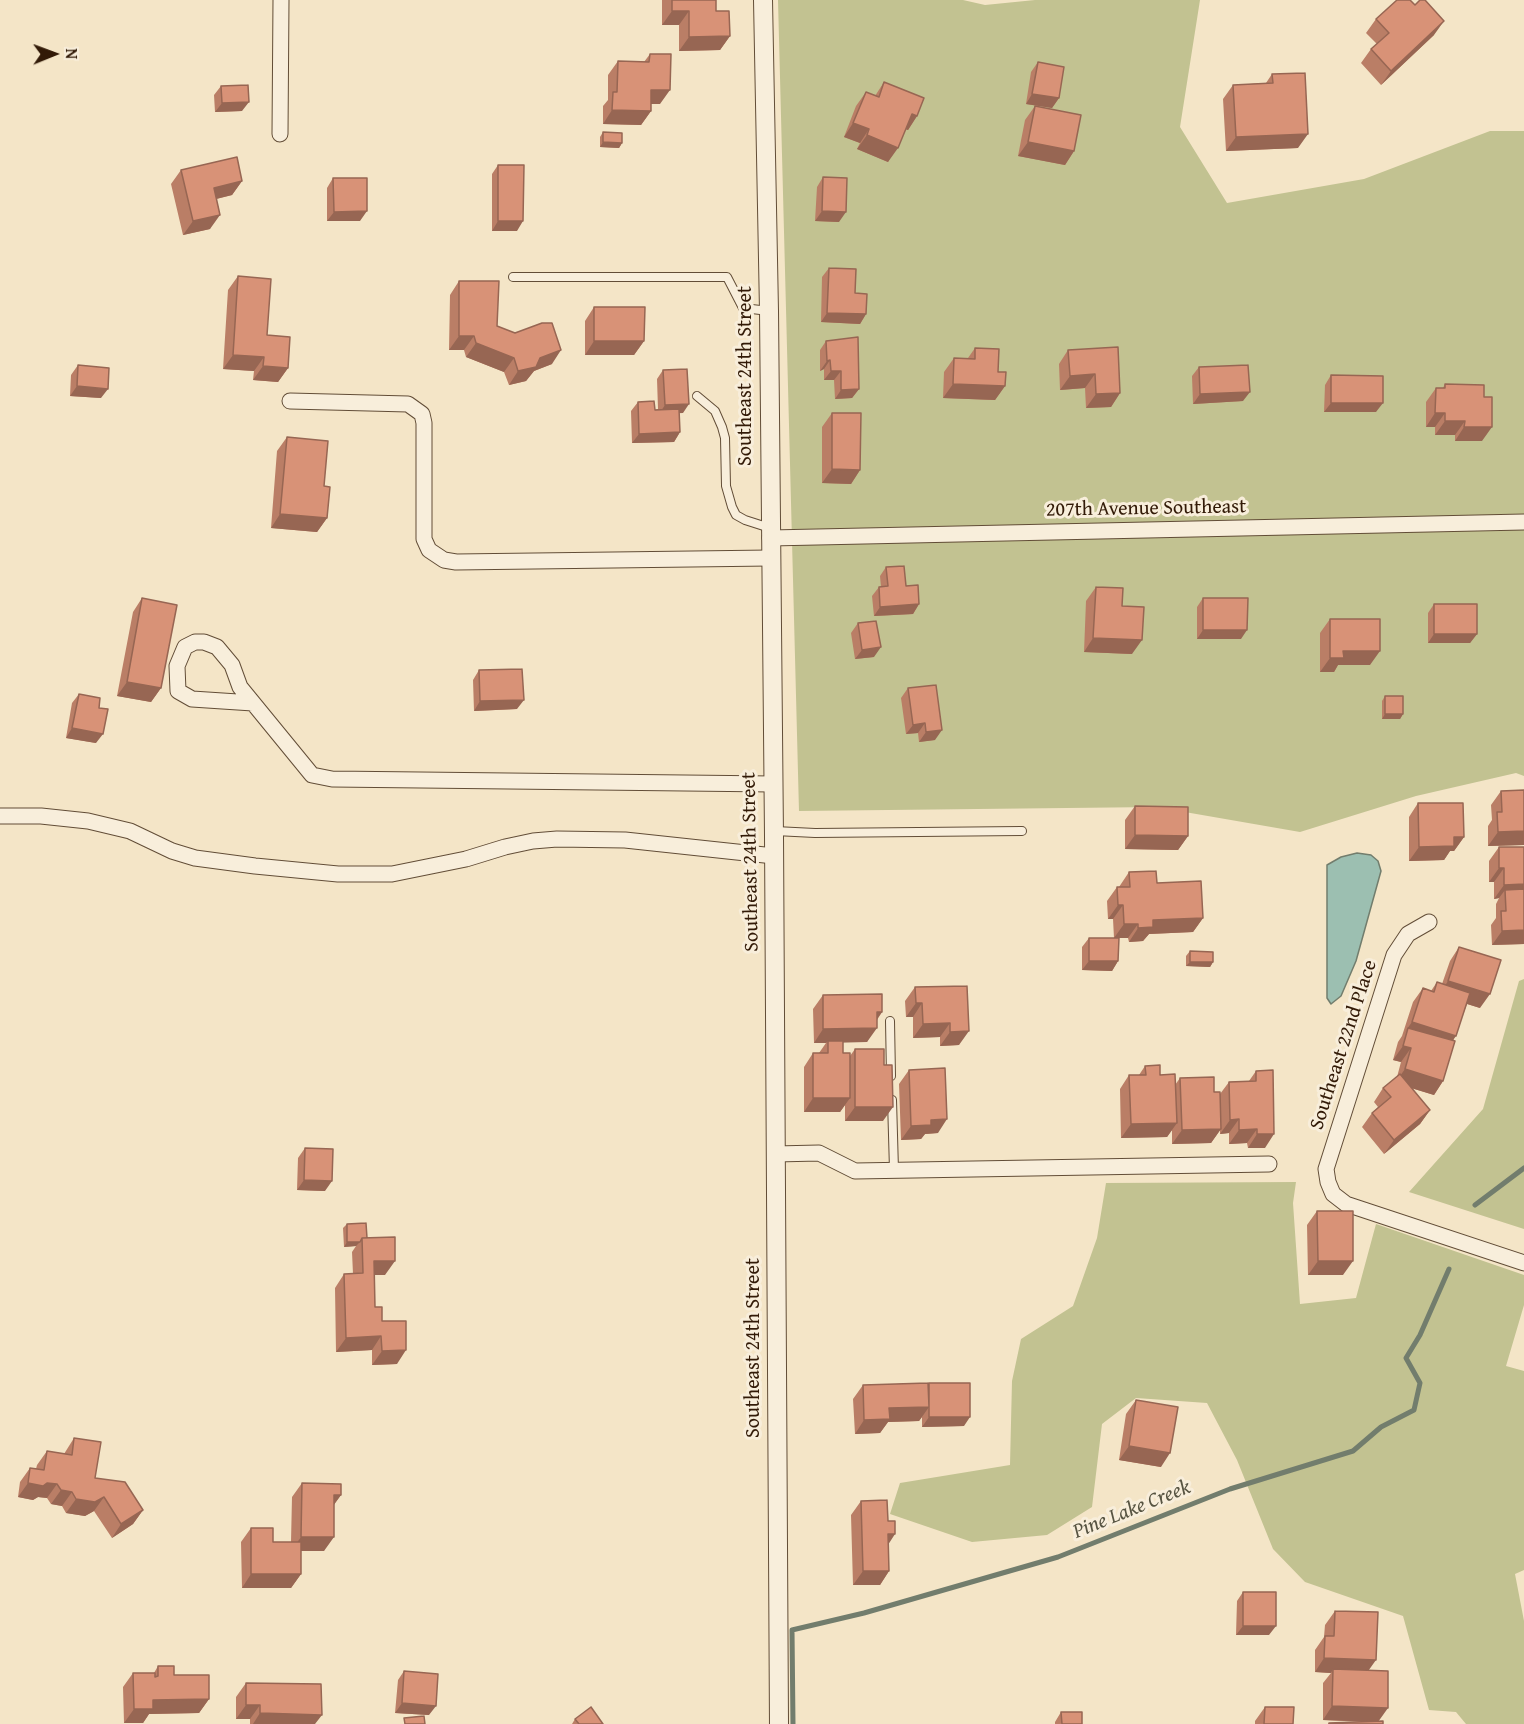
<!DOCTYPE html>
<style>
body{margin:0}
#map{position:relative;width:1524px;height:1724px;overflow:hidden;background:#f4e5c7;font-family:"Gentium Book Plus",serif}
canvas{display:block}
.north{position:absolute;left:24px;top:24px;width:60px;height:60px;-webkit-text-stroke:4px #f8eedb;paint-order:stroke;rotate:89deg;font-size:16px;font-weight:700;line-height:24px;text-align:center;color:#321a07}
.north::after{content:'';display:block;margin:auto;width:21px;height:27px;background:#321a07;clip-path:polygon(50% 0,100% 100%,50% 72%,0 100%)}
</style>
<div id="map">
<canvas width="1524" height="1724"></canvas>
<div class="north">N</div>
</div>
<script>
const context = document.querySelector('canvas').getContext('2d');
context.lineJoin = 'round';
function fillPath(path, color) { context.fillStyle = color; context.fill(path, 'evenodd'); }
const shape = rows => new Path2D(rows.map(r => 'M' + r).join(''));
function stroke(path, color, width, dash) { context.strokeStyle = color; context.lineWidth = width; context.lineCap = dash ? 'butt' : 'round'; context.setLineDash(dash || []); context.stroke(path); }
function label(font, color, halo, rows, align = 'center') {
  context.font = font + ' "Gentium Book Plus",serif'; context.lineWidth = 6; context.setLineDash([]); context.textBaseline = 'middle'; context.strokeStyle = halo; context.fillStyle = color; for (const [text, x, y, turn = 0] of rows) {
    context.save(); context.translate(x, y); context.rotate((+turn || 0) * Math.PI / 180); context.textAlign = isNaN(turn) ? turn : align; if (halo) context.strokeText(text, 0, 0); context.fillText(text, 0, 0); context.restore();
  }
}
fillPath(shape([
 [778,0,963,0,985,5,1035,0,1200,0,1180,127,1227,203,1364,179,1490,131,1524,131,1524,776,1516,773,1416,796,1300,832,1156,807,799,811],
 [1524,979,1524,1229,1409,1192,1483,1109,1519,981],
 [1296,1182,1293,1203,1300,1304,1356,1298,1376,1224,1524,1275,1524,1305,1506,1366,1524,1371,1524,1570,1515,1574,1524,1621,1524,1724,1466,1724,1456,1712,1429,1710,1403,1616,1305,1582,1273,1549,1237,1460,1207,1403,1136,1398,1102,1424,1092,1507,1047,1535,972,1542,890,1514,900,1483,1010,1465,1012,1381,1021,1339,1073,1306,1097,1238,1106,1183]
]), '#c2c291');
const water = shape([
 [1357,853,1371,855,1378,861,1381,871,1356,961,1341,996,1331,1004,1327,998,1327,865,1341,857,1357,853]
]);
fillPath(water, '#9cbfb1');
stroke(water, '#727d6d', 1.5);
stroke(shape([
 [1475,1205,1524,1168],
 [793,1724,792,1630,864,1613,1058,1557,1230,1489,1353,1451,1381,1427,1414,1410,1420,1383,1406,1358,1420,1335,1449,1269]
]), '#727d6d', 5);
const service = shape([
 [513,277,727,277,743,308,769,311],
 [697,396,715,411,722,427,725,438,726,486,732,507,736,515,745,520,770,528],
 [775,831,815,833,1022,831],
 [890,1021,891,1076],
 [892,1100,894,1170]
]);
const minor = shape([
 [280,134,281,0],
 [290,401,408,404,422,414,424,423,424,539,429,550,444,560,456,562,770,558],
 [770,538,1524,522],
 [253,703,192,699,178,691,177,666,185,647,195,642,204,642,217,647,232,665,240,687,312,775,332,779,773,784],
 [0,816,41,816,88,821,130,831,172,851,195,858,255,866,338,874,392,874,466,859,505,847,533,841,557,839,625,840,774,856],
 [1429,922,1408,934,1394,955,1326,1169,1328,1182,1333,1194,1346,1204,1524,1263],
 [775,1154,819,1153,855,1171,1269,1164]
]);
const tertiary = shape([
 [763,0,769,311,774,836,779,1724]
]);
stroke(service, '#624d37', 10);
stroke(minor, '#624d37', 17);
stroke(tertiary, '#624d37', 20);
stroke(service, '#f8eedb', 8);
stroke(minor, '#f8eedb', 15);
stroke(tertiary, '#f8eedb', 18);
fillPath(shape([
 [662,0,716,0,716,11,730,36,720,50,679,51,679,25,662,25],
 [1415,5,1434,35,1381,85,1361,63,1371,49,1377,44,1366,33,1376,19],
 [650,54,660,104,651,104,651,111,641,125,603,124,603,106,608,100,608,75,618,61,644,62],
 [1038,62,1059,98,1052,108,1026,104,1031,72],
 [1272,74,1298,148,1226,151,1223,99,1233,85,1266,83],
 [884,82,917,116,908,130,906,129,888,162,857,149,860,143,844,137,856,106,866,92,875,96],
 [221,86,242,111,215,112,214,95],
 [1035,106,1074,151,1065,165,1018,156,1025,120],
 [603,132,622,143,619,148,600,147,600,137],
 [498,165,517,231,492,231,492,174],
 [181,170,242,181,232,195,216,199,210,229,183,235,171,184],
 [823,177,839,222,815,221,817,187],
 [333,178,360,221,327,221,327,188],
 [829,268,855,293,866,314,860,324,821,322,822,277],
 [238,276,267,335,288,368,278,382,253,380,254,371,223,369,228,290],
 [459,281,497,326,552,364,534,371,526,381,509,385,504,372,466,357,464,350,449,350,450,295],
 [594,307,644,341,634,355,585,355,585,321],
 [826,341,859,389,852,398,835,399,834,380,824,380,824,369,820,371,820,350],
 [975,348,998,372,1005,386,995,400,943,398,944,372,954,358,968,358],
 [1068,350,1120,393,1111,407,1086,408,1085,388,1060,390,1059,364],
 [78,365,101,398,70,396,71,375],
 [1199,367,1243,401,1193,404,1192,376],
 [663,370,683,413,679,413,680,432,674,442,632,443,631,411,638,402,655,410,658,409,657,379],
 [1331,375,1376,412,1324,412,1325,385],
 [1445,384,1482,441,1455,441,1455,435,1435,435,1435,427,1426,427,1426,402,1436,388,1443,388],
 [832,413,860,470,851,484,822,483,822,427],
 [287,437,324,486,327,518,317,532,271,528,277,451],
 [886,567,906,586,919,604,913,614,874,616,872,596,879,587,881,587,880,576],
 [1096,587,1122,606,1132,654,1084,652,1086,601],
 [142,598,161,688,151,702,117,696,133,612],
 [1203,598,1241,639,1197,639,1197,607],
 [1434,604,1477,634,1470,643,1428,643,1428,613],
 [1330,619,1370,665,1338,665,1334,672,1320,672,1320,633],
 [858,623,874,657,855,659,851,633],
 [479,670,517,709,474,711,473,680],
 [908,688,935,740,919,742,918,733,906,734,901,698],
 [79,694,96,743,66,738,72,703],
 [1385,696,1403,714,1400,719,1382,719,1382,701],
 [1524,790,1524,845,1488,846,1488,826,1492,820,1491,805,1501,791],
 [1418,803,1464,837,1454,851,1450,851,1444,860,1409,861,1409,817],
 [1135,806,1188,836,1178,850,1125,849,1125,820],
 [1499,847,1524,847,1524,944,1492,945,1491,925,1496,918,1496,904,1499,898,1494,899,1494,882,1489,882,1489,861],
 [1129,872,1157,883,1203,918,1193,932,1149,934,1143,941,1129,942,1128,938,1117,938,1118,961,1112,971,1082,970,1082,947,1089,938,1114,938,1113,919,1108,919,1107,901,1117,887,1119,887],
 [1459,947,1480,1008,1467,1004,1453,1041,1443,1081,1434,1095,1411,1088,1430,1110,1420,1124,1384,1154,1362,1127,1372,1113,1378,1107,1374,1102,1383,1088,1397,1077,1401,1062,1393,1060,1398,1042,1402,1036,1413,1002,1423,988,1431,991,1437,982,1442,984,1450,961],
 [1190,951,1213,962,1210,967,1186,966,1186,956],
 [967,986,959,1045,940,1046,940,1037,913,1038,913,1017,906,1017,905,1001,915,987],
 [823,995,882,1012,877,1020,867,1042,843,1042,843,1053,850,1056,855,1049,883,1121,845,1121,845,1105,840,1112,804,1112,804,1067,813,1053,819,1053,826,1043,814,1043,813,1009],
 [1145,1066,1175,1085,1180,1078,1220,1094,1229,1082,1249,1081,1256,1071,1265,1148,1248,1148,1247,1143,1229,1144,1229,1133,1220,1134,1220,1130,1211,1143,1172,1144,1172,1130,1167,1137,1121,1138,1120,1089,1129,1075,1139,1075],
 [909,1070,938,1133,925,1134,921,1139,901,1140,899,1084],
 [305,1148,325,1191,297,1190,298,1158],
 [1317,1211,1343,1275,1308,1275,1307,1225],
 [347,1224,367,1238,385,1275,375,1275,375,1307,382,1321,397,1364,372,1365,372,1350,336,1352,335,1288,344,1274,353,1274,352,1252,356,1246,344,1247,343,1228],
 [928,1383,964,1426,922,1427,922,1417,919,1421,888,1422,880,1433,855,1434,853,1399,863,1385],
 [1136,1400,1161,1467,1119,1460,1126,1414],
 [74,1438,95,1478,143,1510,133,1524,112,1538,94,1511,85,1516,66,1513,62,1506,51,1504,47,1498,38,1497,33,1500,18,1497,20,1482,30,1468,36,1469,37,1465,47,1451,64,1454],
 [302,1483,341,1495,334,1504,324,1551,301,1551,301,1574,291,1588,242,1588,241,1542,251,1528,273,1542,291,1542,292,1497],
 [861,1501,889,1543,889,1571,880,1585,853,1585,851,1515],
 [1243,1592,1269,1635,1236,1635,1237,1601],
 [1335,1611,1369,1670,1378,1721,1383,1724,1328,1724,1329,1723,1365,1722,1323,1720,1323,1683,1331,1673,1315,1672,1315,1650,1324,1637,1325,1625],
 [158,1666,174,1675,209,1699,199,1713,149,1714,143,1723,124,1723,123,1687,133,1673,154,1673],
 [404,1671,429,1715,395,1713,398,1680],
 [246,1683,315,1724,250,1724,250,1719,236,1719,236,1697],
 [1265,1707,1293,1724,1255,1724,1255,1721],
 [1061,1712,1082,1724,1055,1724,1055,1722],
 [575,1719,603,1724,572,1724]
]), '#ba7e66');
fillPath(shape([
 [672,11,689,11,679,25,662,25],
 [1444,21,1434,35,1381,85,1391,71],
 [730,36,720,50,679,51,689,37],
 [651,90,670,90,660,104,642,104],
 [1032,94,1059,98,1052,108,1026,104],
 [249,102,242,111,215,112,222,103],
 [612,110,651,111,641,125,603,124],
 [912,114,917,116,908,130,902,128],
 [853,123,869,129,860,143,844,137],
 [1308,134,1298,148,1226,151,1236,137],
 [867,135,898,148,888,162,857,149],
 [603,142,622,143,619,148,600,147],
 [1028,142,1074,151,1065,165,1018,156],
 [242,181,232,195,204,202,214,188],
 [367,211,360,221,327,221,334,212],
 [822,211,846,212,839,222,815,221],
 [220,215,210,229,183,235,193,221],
 [498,221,523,221,517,231,492,231],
 [827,313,866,314,860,324,821,322],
 [459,336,474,336,464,350,449,350],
 [594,341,644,341,634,355,585,355],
 [476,343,514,358,504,372,466,357],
 [561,350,552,364,534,371,526,381,509,385,518,371,540,358],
 [233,355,264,357,254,371,223,369],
 [830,360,824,369,820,371,827,361],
 [263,366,288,368,278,382,253,380],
 [831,371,841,371,834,380,824,380],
 [1095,374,1085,388,1060,390,1070,376],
 [953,384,1005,386,995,400,943,398],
 [77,386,108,389,101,398,70,396],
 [859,389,852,398,835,399,841,390],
 [1250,392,1243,401,1193,404,1200,394],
 [1120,393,1111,407,1086,408,1096,394],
 [1331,403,1383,403,1376,412,1324,412],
 [689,404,683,413,659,414,665,405],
 [1435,413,1445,413,1435,427,1426,427],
 [1445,421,1465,421,1455,435,1435,435],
 [1464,427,1492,427,1482,441,1455,441],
 [680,432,674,442,632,443,639,434],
 [832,469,860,470,851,484,822,483],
 [280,514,327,518,317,532,271,528],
 [919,604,913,614,874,616,880,607],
 [1203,630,1247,630,1241,639,1197,639],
 [1434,634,1477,634,1470,643,1428,643],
 [1093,638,1142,640,1132,654,1084,652],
 [881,647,874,657,855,659,862,650],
 [1343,651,1380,651,1370,665,1338,665,1334,672,1320,672,1330,658],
 [127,682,161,688,151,702,117,696],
 [524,700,517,709,474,711,480,701],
 [1385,714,1403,714,1400,719,1382,719],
 [925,723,918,733,906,734,913,725],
 [72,728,103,734,96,743,66,738],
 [942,730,935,740,919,742,926,732],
 [1524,831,1524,845,1488,846,1498,832],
 [1135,835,1188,836,1178,850,1125,849],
 [1454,837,1464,837,1454,851,1450,851,1444,860,1409,861,1419,847],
 [1499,868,1504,868,1494,882,1489,882],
 [1524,884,1524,898,1505,890,1499,898,1494,899,1504,885],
 [1118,905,1123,905,1113,919,1108,919],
 [1203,918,1193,932,1149,934,1143,941,1129,942,1138,928,1153,920],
 [1124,924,1138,924,1128,938,1114,938],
 [1524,930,1524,944,1492,945,1502,931],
 [1089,961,1118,961,1112,971,1082,970],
 [1190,962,1213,962,1210,967,1186,966],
 [1448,981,1490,994,1480,1008,1439,995],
 [916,1003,922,1003,913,1017,906,1017],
 [877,1012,882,1012,872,1026],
 [1412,1022,1456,1036,1446,1050,1408,1028,1402,1036],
 [950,1023,940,1037,913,1038,923,1024],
 [877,1028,867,1042,828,1043,828,1041,826,1043,814,1043,823,1029],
 [969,1031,959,1045,940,1046,950,1032],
 [1403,1046,1411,1048,1401,1062,1393,1060],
 [1405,1069,1443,1081,1434,1095,1395,1083],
 [813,1098,850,1098,840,1112,804,1112],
 [855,1107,893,1107,883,1121,845,1121],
 [1430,1110,1420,1124,1384,1154,1394,1140],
 [947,1119,938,1133,925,1134,921,1139,901,1140,911,1126,931,1120],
 [1239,1119,1229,1133,1220,1134,1230,1120],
 [1177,1123,1167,1137,1121,1138,1131,1124],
 [1221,1129,1211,1143,1172,1144,1182,1130],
 [1257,1129,1247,1143,1229,1144,1239,1130],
 [1257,1134,1274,1134,1265,1148,1248,1148],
 [304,1180,332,1181,325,1191,297,1190],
 [347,1242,360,1242,356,1246,344,1247],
 [374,1261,395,1261,385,1275,365,1275],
 [1318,1261,1353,1261,1343,1275,1308,1275],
 [381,1336,372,1350,336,1352,346,1338],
 [406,1350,397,1364,372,1365,382,1351],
 [929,1407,919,1421,888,1422,880,1433,855,1434,864,1420,889,1408],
 [929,1417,970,1417,964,1426,922,1427],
 [1129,1446,1170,1453,1161,1467,1119,1460],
 [28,1483,47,1483,57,1484,47,1498,38,1497,33,1500,18,1497],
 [61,1490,72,1492,62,1506,51,1504],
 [334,1495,341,1495,331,1509],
 [104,1497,94,1511,85,1516,66,1513,76,1499],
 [143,1510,133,1524,112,1538,121,1524],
 [888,1534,895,1534,886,1548],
 [301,1537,334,1537,324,1551,291,1551],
 [863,1571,889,1571,880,1585,853,1585],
 [251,1574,301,1574,291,1588,242,1588],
 [1243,1626,1276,1626,1269,1635,1236,1635],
 [1324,1658,1376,1660,1366,1674,1333,1669,1331,1673,1315,1672],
 [209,1699,199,1713,149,1714,143,1723,124,1723,134,1709,153,1700],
 [402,1703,436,1706,429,1715,395,1713],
 [246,1705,260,1705,250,1719,236,1719],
 [1332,1706,1388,1708,1378,1722,1323,1720],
 [260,1713,322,1715,315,1724,253,1724]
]), '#976653');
const building = shape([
 [672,0,716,0,716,11,729,11,730,36,689,37,689,11,672,11,672,0],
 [1397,0,1410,0,1415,5,1420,0,1425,0,1444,21,1391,71,1371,49,1389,33,1376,19,1397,0],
 [650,54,671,54,670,90,651,90,651,111,612,110,613,92,617,92,618,61,649,62,650,54],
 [1038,62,1064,67,1059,98,1032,94,1038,62],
 [1305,73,1308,134,1236,137,1233,85,1273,83,1272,74,1305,73],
 [884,82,924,98,917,116,912,114,898,148,867,135,869,129,853,123,866,92,879,97,884,82],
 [248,85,249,102,222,103,221,86,248,85],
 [1035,106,1081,115,1074,151,1028,142,1035,106],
 [603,132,622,133,622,143,603,142,603,132],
 [237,157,242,181,214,188,220,215,193,221,181,170,237,157],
 [498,165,524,165,523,221,498,221,498,165],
 [823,177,847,178,846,212,822,211,823,177],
 [333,178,367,178,367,211,334,212,333,178],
 [829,268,856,269,855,293,867,294,866,314,827,313,829,268],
 [238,276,271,279,267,335,290,337,288,368,263,366,264,357,233,355,238,276],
 [459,281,499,281,497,326,515,333,542,323,552,323,561,350,540,358,536,367,518,371,514,358,476,343,474,336,459,336,459,281],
 [594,307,645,307,644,341,594,341,594,307],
 [858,337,859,389,841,390,841,371,831,371,830,360,827,361,826,341,858,337],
 [1118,347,1120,393,1096,394,1095,374,1070,376,1068,350,1118,347],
 [975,348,999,349,998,372,1006,372,1005,386,953,384,954,358,975,359,975,348],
 [78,365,109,368,108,389,77,386,78,365],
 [1248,365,1250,392,1200,394,1199,367,1248,365],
 [687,369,689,404,665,405,663,370,687,369],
 [1331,375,1383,376,1383,403,1331,403,1331,375],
 [1445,384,1484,385,1484,397,1492,397,1492,427,1464,427,1465,421,1445,421,1445,413,1435,413,1436,388,1445,388,1445,384],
 [654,401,655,410,679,409,680,432,639,434,638,402,654,401],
 [832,413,861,413,860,470,832,469,832,413],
 [287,437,328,441,324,486,330,487,327,518,280,514,287,437],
 [904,566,906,586,918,585,919,604,880,607,879,587,888,586,886,567,904,566],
 [1096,587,1123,588,1122,606,1144,607,1142,640,1093,638,1096,587],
 [142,598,177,605,161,688,127,682,142,598],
 [1203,598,1248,598,1247,630,1203,630,1203,598],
 [1434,604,1477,604,1477,634,1434,634,1434,604],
 [1330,619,1380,619,1380,651,1343,651,1344,658,1330,658,1330,619],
 [876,621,881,647,862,650,858,623,876,621],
 [522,669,524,700,480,701,479,670,522,669],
 [936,685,942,730,926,732,925,723,913,725,908,688,936,685],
 [79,694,100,698,99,708,108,709,103,734,72,728,79,694],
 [1385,696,1403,696,1403,714,1385,714,1385,696],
 [1524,790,1524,831,1498,832,1497,812,1502,812,1501,791,1524,790],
 [1418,803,1463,803,1464,837,1454,837,1454,846,1419,847,1418,803],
 [1135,806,1188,807,1188,836,1135,835,1135,806],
 [1499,847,1524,847,1524,884,1504,885,1504,868,1499,868,1499,847],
 [1156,871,1157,883,1201,881,1203,918,1153,920,1153,927,1138,928,1138,924,1124,924,1123,905,1118,905,1117,887,1130,887,1129,872,1156,871],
 [1524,889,1524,930,1502,931,1501,911,1506,911,1505,890,1524,889],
 [1089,938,1119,938,1118,961,1089,961,1089,938],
 [1459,947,1501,960,1490,994,1448,981,1459,947],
 [1190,951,1213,952,1213,962,1190,962,1190,951],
 [1437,982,1470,993,1456,1036,1412,1022,1423,988,1434,992,1437,982],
 [967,986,969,1031,950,1032,950,1023,923,1024,922,1003,916,1003,915,987,967,986],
 [882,994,882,1012,877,1012,877,1028,823,1029,823,995,882,994],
 [1408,1028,1455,1041,1443,1081,1405,1069,1411,1048,1403,1046,1408,1028],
 [828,1041,843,1041,843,1053,850,1053,850,1098,813,1098,813,1053,828,1053,828,1041],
 [855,1049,884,1049,884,1065,892,1065,893,1107,855,1107,855,1049],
 [1160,1065,1160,1075,1175,1074,1177,1123,1131,1124,1129,1075,1146,1075,1145,1066,1160,1065],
 [945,1068,947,1119,931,1120,931,1125,911,1126,909,1070,945,1068],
 [1273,1070,1274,1134,1257,1134,1257,1129,1239,1130,1239,1119,1230,1120,1229,1082,1256,1081,1256,1071,1273,1070],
 [1400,1074,1430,1110,1394,1140,1372,1113,1391,1097,1383,1088,1400,1074],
 [1214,1077,1214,1092,1220,1092,1221,1129,1182,1130,1180,1078,1214,1077],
 [305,1148,333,1149,332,1181,304,1180,305,1148],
 [1317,1211,1353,1211,1353,1261,1318,1261,1317,1211],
 [366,1223,367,1238,362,1238,360,1242,347,1242,347,1224,366,1223],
 [395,1237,395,1261,374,1261,375,1307,382,1307,382,1321,406,1321,406,1350,382,1351,381,1336,346,1338,344,1274,363,1273,362,1238,395,1237],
 [928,1383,929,1407,889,1408,890,1419,864,1420,863,1385,928,1383],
 [929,1383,970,1383,970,1417,929,1417,929,1383],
 [1136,1400,1178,1407,1170,1453,1129,1446,1136,1400],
 [74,1438,101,1442,95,1478,125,1482,143,1510,121,1524,104,1497,95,1502,76,1499,72,1492,61,1490,57,1484,47,1483,43,1486,28,1483,30,1468,44,1470,47,1451,72,1455,74,1438],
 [302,1483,341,1484,341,1495,334,1495,334,1537,301,1537,302,1483],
 [887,1500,888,1521,895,1521,895,1534,888,1534,889,1571,863,1571,861,1501,887,1500],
 [251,1528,273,1528,273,1542,301,1542,301,1574,251,1574,251,1528],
 [1243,1592,1276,1592,1276,1626,1243,1626,1243,1592],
 [1335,1611,1378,1612,1376,1660,1324,1658,1325,1636,1334,1636,1335,1611],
 [158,1666,174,1666,174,1675,209,1675,209,1699,153,1700,153,1709,134,1709,133,1673,155,1673,155,1677,158,1676,158,1666],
 [1333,1669,1388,1671,1388,1708,1332,1706,1333,1669],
 [404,1671,438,1674,436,1706,402,1703,404,1671],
 [246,1683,321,1684,322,1715,260,1713,260,1705,246,1705,246,1683],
 [591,1707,603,1724,579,1724,575,1719,591,1707],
 [1265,1707,1294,1707,1293,1724,1264,1724,1265,1707],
 [1061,1712,1082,1712,1082,1724,1062,1724,1061,1712],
 [424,1716,425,1724,405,1724,404,1718,424,1716],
 [1383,1721,1383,1724,1329,1724,1329,1723,1383,1721]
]);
fillPath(building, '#d89277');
stroke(building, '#976653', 1.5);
label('20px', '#321a07', '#f8eedb', [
 ["Southeast 24th Street",746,376,-90],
 ["207th Avenue Southeast",1146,509,-1],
 ["Southeast 24th Street",751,862,-91],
 ["Southeast 22nd Place",1344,1045,-72],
 ["Southeast 24th Street",754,1348,-90]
]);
label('italic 21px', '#575442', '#f8eedb', [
 ["Pine Lake Creek",1132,1510,-22]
]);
</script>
